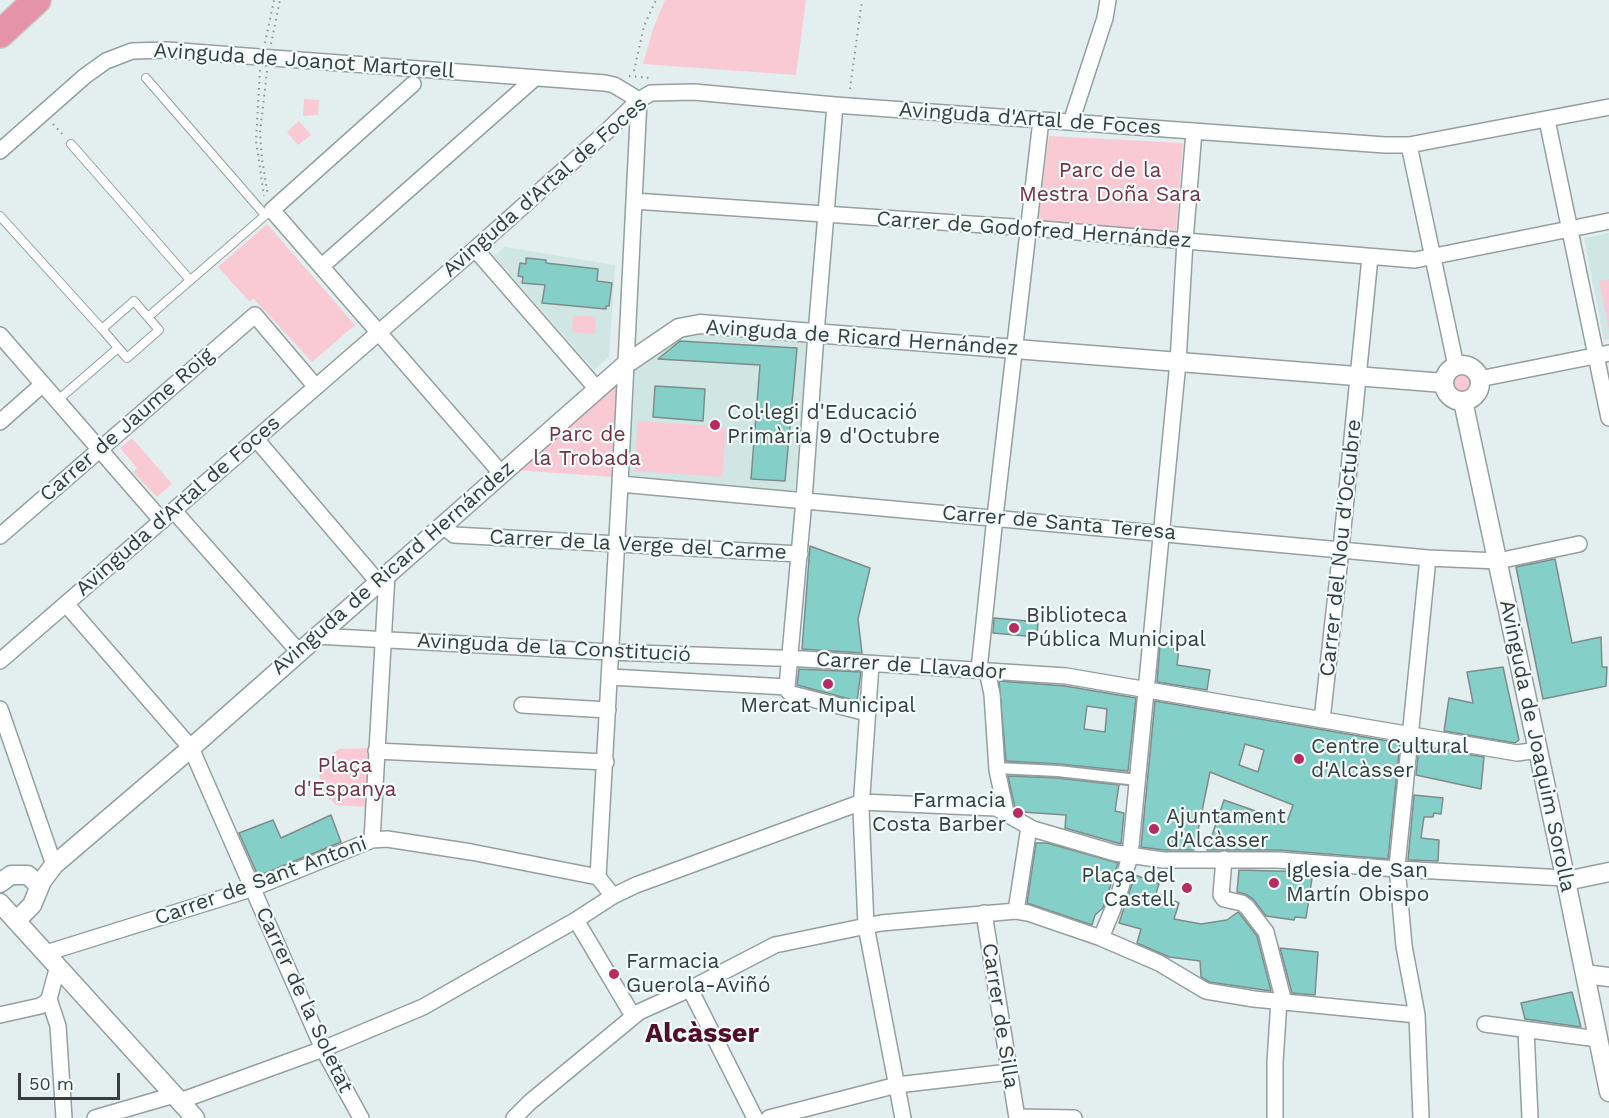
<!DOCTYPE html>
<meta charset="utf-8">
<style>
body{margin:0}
#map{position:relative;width:1609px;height:1118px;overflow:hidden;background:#e3efee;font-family:"Work Sans",sans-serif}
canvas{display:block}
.scale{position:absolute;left:18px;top:1073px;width:102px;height:27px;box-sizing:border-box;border:3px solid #393e3d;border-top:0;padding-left:8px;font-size:18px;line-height:21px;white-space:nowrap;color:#393e3d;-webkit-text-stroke:4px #f0fdfb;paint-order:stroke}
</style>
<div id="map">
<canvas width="1609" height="1118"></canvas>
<div class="scale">50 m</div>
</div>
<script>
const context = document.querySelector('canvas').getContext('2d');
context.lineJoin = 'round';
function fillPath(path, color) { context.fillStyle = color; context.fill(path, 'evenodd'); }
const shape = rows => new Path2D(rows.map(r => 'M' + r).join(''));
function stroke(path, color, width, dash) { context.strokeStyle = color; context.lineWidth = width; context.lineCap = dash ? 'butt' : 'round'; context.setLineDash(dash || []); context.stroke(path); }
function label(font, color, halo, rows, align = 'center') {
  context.font = font + ' "Work Sans",sans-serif'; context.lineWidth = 4.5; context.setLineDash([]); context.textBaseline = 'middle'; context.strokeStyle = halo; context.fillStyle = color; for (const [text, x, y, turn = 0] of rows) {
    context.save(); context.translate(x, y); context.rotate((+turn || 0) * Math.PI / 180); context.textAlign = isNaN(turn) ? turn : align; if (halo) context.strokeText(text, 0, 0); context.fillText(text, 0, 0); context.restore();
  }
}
fillPath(shape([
 [1609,233,1609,339,1604,340,1584,238],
 [505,247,615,265,609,357,594,370,494,256],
 [695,332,807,342,795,493,627,479,634,371,663,345,681,335]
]), '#cfe6e3');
fillPath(shape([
 [665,0,806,0,796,75,643,64,653,29],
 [304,99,319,100,318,115,303,116],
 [299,121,311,135,298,145,287,132],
 [1049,136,1183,143,1176,232,1038,221],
 [267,224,355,325,312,362,254,299,249,301,218,267],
 [1609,279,1609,330,1599,281],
 [573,315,596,317,595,334,572,332],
 '1450 383a12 12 0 1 1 24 0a12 12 0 1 1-24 0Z',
 [619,383,614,477,515,470],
 [638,421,726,427,722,477,634,471],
 [132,438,172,484,157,497,133,472,137,468,120,448],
 [371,748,368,807,336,805,322,792,319,775,325,759,339,749]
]), '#f9c9d4');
const building = shape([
 [526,258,546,260,546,263,598,269,597,281,612,283,609,306,606,306,606,309,542,303,545,285,522,283,523,277,518,276,520,263,526,264,526,258],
 [680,341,797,348,785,481,751,479,760,365,658,359,680,341],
 [655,386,705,389,703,421,653,417,655,386],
 [810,546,870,568,858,619,862,653,802,649,810,546],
 [1555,559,1572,643,1601,637,1602,667,1607,667,1606,686,1543,699,1516,567,1555,559],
 [994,618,1038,622,1037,637,993,633,994,618],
 [1160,645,1179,649,1177,665,1210,670,1207,690,1157,682,1160,645],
 [1503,667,1519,740,1515,743,1444,731,1449,698,1473,703,1467,672,1503,667],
 [799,669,861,672,857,701,797,685,799,669],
 [999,681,1065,686,1136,698,1128,771,1059,764,1006,761,999,681],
 [1087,706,1107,709,1105,732,1084,729,1087,706],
 [1155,701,1400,743,1388,859,1278,850,1207,850,1224,800,1287,822,1293,805,1210,772,1194,850,1164,850,1141,847,1155,701],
 [1245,744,1264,750,1258,772,1239,765,1245,744],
 [1419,746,1484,757,1481,789,1416,775,1419,746],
 [1008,776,1057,778,1119,785,1115,811,1124,813,1121,844,1065,828,1066,815,1022,812,1015,808,1008,776],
 [1414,795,1443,798,1441,814,1434,813,1433,817,1424,817,1421,838,1439,840,1438,861,1408,860,1414,795],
 [331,815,341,842,258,876,239,833,273,820,281,838,331,815],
 [1036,843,1047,843,1118,863,1103,908,1095,915,1092,925,1027,903,1036,843],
 [1239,870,1313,872,1306,918,1295,917,1294,920,1266,916,1253,899,1245,894,1237,892,1239,870],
 [1135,875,1159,884,1156,893,1179,903,1174,919,1201,924,1227,920,1238,912,1240,914,1257,936,1271,991,1209,982,1201,977,1200,961,1169,957,1137,943,1141,929,1119,923,1135,875],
 [1280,948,1318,952,1315,995,1292,993,1280,948],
 [1572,992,1581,1027,1525,1019,1521,1003,1572,992]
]);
fillPath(building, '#85cfc9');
stroke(building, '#7f8b8a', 1.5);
const service = shape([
 [146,78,265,215],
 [71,144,190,280],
 [0,216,102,329],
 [134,301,159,330,127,358,102,329,134,301],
 [148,317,269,212],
 [58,400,118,348]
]);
const pedestrian = shape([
 [997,768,1058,771,1137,780]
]);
const minor = shape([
 [413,84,272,210,501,473],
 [835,105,816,334,804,500,787,687,788,691,792,694,867,713],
 [1547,120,1609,418],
 [1071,122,1105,18,1108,0],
 [1409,145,1456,366],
 [0,151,85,76,106,61,132,51,167,50,605,83,614,85,639,100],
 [634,201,1029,228,1415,260,1609,221],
 [475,249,597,389],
 [322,266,535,78],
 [0,335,162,521],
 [1479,379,1609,353],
 [0,422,43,384],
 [256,439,378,582],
 [620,484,1428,558,1498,561,1579,544],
 [174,511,298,651],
 [443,526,454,535,800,554],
 [0,536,255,315,316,387],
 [66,604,191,748,323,1049,361,1118],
 [316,636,611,652,804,659,1066,676,1517,753,1538,750],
 [0,661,475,249,605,133,639,100,651,93,694,92,835,105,1385,145,1409,145,1609,107],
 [871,664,861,809,866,926,903,1118],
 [979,670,995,517,1041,120],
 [987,671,992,694,997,770,1006,812],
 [610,677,787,687],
 [522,705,608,710],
 [0,709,54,865],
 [1322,720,1341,549,1370,257],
 [376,751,606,762],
 [372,840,387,574],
 [1224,859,1221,895,1224,899,1242,903,1247,907,1266,932,1284,1002],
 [598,877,620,484,639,100],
 [1016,911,1029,827],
 [984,913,1017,1118],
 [576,920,633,1016],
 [1101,938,1119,894,1130,856,1178,362,1185,241,1194,131],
 [46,953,251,889,372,840,387,839,471,852,598,877,613,896],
 [690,989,755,1118],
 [49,999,58,1026,64,1118],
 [0,1015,40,1006,45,1003,49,999,58,966],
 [1485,1024,1598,1039],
 [1526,1030,1530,1118],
 [180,1101,323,1049,423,1007,576,920,613,896,636,885,862,802,996,808,1033,829,1115,853,1163,860,1278,860,1397,869,1565,878],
 [1017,1117,1074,1118],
 [95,1118,174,1095],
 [514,1118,530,1102,639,1012,692,988,775,945,881,923,1016,911,1028,913,1101,938,1159,963,1206,991,1254,999,1417,1015],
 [769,1118,897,1085,1009,1072],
 [1275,1118,1275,1062,1279,1001],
 [1421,1118,1417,1015,1404,946,1397,867,1428,558]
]);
const tertiary = shape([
 '1444 383a18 18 0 1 1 36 0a18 18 0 1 1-36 0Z',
 [1463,401,1566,881,1609,1092],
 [1566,881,1609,872],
 [0,883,11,875,28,875,37,884,38,891],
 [0,903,195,1118],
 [16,921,32,905,42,881,54,865,191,748,626,364,679,328,700,324,1444,383],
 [1585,974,1609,977]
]);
const motorway = shape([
 [0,34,37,0]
]);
stroke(service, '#94a09f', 10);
stroke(pedestrian, '#94a09f', 14);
stroke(minor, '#94a09f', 18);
stroke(tertiary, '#94a09f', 21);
stroke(motorway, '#c8c9c9', 30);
stroke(shape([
 [265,43,274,0],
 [271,44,280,0],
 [260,70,256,141,264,196],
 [267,71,260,133,262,159,268,196],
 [634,71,644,26,656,0],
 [629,76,650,78],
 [850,89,862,0],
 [53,124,65,137]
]), '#899291', 2, [1.5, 4.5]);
stroke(service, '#fff', 8);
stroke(pedestrian, '#fff', 10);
stroke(minor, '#fff', 15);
stroke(tertiary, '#fff', 18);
stroke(motorway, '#e493a8', 27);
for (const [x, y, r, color] of [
 [715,425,6,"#b82b60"],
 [1014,628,6,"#b82b60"],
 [828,684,6,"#b82b60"],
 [1299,759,6,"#b82b60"],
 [1018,813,6,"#b82b60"],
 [1154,829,6,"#b82b60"],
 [1274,883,6,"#b82b60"],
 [1187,888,6,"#b82b60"],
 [614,974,6,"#b82b60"]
]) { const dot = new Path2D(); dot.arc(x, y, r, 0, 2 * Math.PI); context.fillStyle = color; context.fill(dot); stroke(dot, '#f0fdfb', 2); }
label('21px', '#393e3d', '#f0fdfb', [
 ["Avinguda de Joanot Martorell",304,61,4],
 ["Avinguda d'Artal de Foces",1030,119,4],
 ["Avinguda d'Artal de Foces",545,187,-41],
 ["Carrer de Godofred Hernández",1034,230,4],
 ["Avinguda de Ricard Hernández",862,338,4],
 ["Carrer de Jaume Roig",127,425,-41],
 ["Avinguda d'Artal de Foces",178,506,-41],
 ["Carrer de Santa Teresa",1059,523,5],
 ["Carrer de la Verge del Carme",638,545,3],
 ["Carrer del Nou d'Octubre",1341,548,-84],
 ["Avinguda de Ricard Hernández",393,568,-41],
 ["Avinguda de la Constitució",554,648,3],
 ["Carrer de Llavador",911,666,4],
 ["Avinguda de Joaquim Sorolla",1537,746,78],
 ["Carrer de Sant Antoni",261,881,-20],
 ["Carrer de la Soletat",304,1000,65],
 ["Carrer de Silla",1000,1016,81]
]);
label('21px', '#783046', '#f0fdfb', [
 ["Parc de la",1110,171],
 ["Mestra Doña Sara",1110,195],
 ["Parc de",587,435],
 ["la Trobada",587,459],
 ["Plaça",345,766],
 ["d'Espanya",345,790]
]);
label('21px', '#393e3d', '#f0fdfb', [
 ["Col·legi d'Educació",727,413],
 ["Primària 9 d'Octubre",727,437],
 ["Biblioteca",1026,616],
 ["Pública Municipal",1026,640],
 ["Mercat Municipal",828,706,"center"],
 ["Centre Cultural",1311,747],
 ["d'Alcàsser",1311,771],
 ["Farmacia",1006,801,"right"],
 ["Costa Barber",1006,825,"right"],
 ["Ajuntament",1166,817],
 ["d'Alcàsser",1166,841],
 ["Iglesia de San",1286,871],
 ["Martín Obispo",1286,895],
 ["Plaça del",1175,876,"right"],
 ["Castell",1175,900,"right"],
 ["Farmacia",626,962],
 ["Guerola-Aviñó",626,986]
], 'left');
label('bold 27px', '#530f28', '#f0fdfb', [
 ["Alcàsser",702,1034]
]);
</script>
